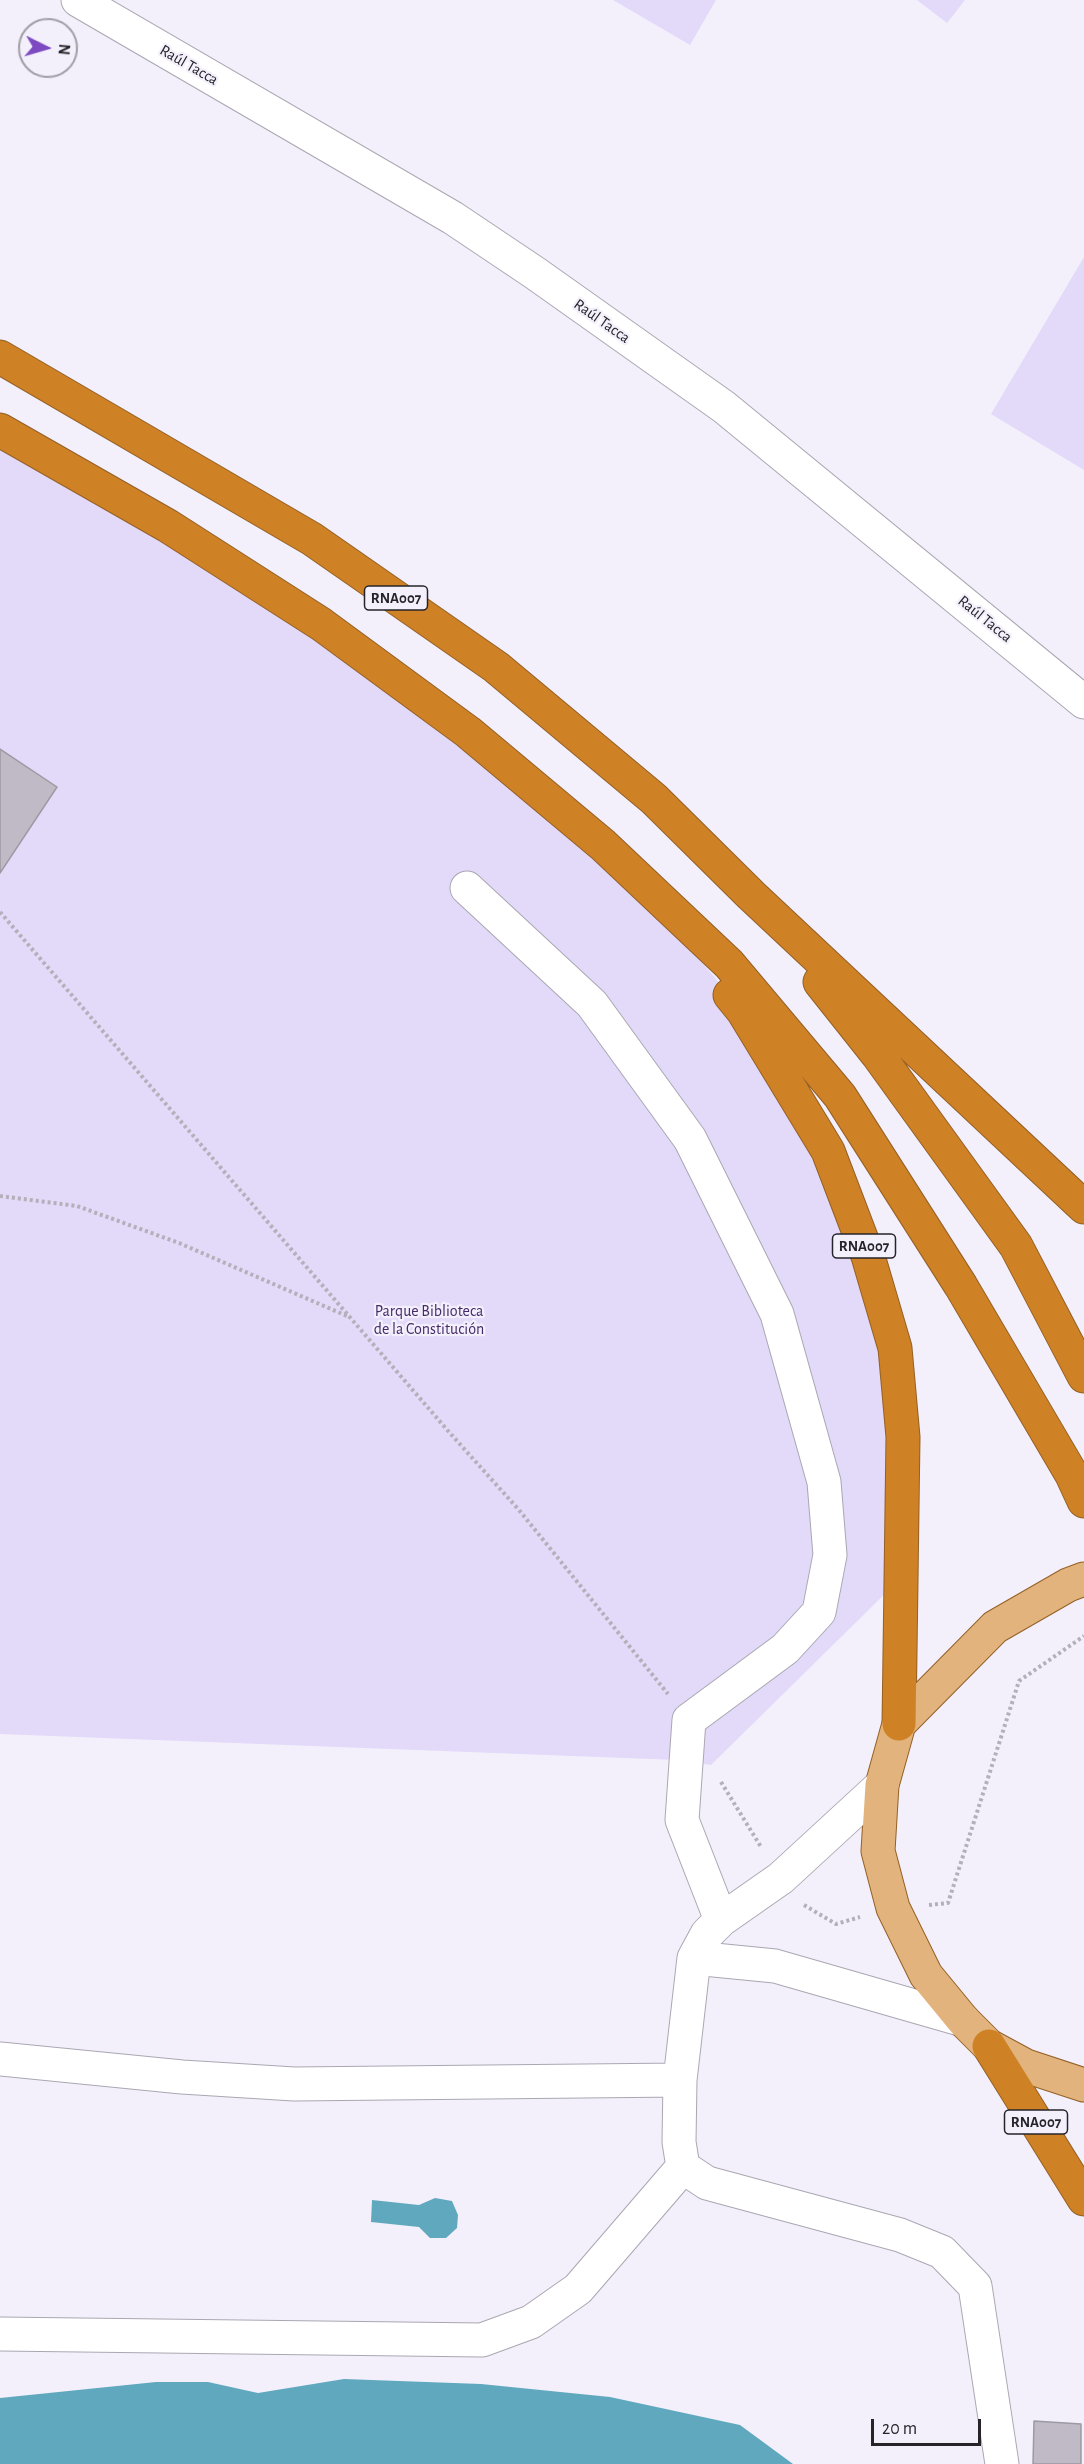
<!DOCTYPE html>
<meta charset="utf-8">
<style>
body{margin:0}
#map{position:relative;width:1084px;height:2464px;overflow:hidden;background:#f3f0fc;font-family:"Alegreya Sans",sans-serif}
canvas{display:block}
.north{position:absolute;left:18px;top:18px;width:60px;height:60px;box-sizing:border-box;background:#f3f0fc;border:2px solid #a19ea8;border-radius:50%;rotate:95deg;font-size:16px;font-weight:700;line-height:24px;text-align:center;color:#262429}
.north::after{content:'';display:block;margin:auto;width:21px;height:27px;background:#7d4ac1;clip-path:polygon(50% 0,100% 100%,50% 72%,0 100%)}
.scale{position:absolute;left:871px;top:2419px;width:110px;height:27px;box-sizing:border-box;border:3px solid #262429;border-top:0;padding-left:8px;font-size:18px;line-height:21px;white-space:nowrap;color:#262429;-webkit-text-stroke:4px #f3f0fc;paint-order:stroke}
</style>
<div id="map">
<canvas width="1084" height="2464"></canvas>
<div class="north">N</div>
<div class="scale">20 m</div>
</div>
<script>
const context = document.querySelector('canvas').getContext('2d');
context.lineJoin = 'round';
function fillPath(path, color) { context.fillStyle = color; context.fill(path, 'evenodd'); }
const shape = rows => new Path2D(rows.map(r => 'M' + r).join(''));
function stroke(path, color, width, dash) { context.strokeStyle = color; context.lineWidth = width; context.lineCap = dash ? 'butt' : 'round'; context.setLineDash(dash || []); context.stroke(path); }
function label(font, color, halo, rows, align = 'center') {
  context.font = font + ' "Alegreya Sans",sans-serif'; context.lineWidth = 4.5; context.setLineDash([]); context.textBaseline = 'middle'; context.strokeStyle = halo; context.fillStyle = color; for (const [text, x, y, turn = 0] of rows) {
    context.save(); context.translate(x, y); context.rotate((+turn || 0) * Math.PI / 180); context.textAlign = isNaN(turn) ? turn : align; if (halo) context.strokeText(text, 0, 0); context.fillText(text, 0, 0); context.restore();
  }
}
fillPath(shape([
 [613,0,716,0,690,45],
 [917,0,965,0,947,23],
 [1084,257,1084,470,991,414],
 [0,430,168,526,603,845,743,1011,828,1151,895,1348,902,1577,711,1765,677,1760,0,1734]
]), '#e3d9f9');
fillPath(shape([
 [435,2198,452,2201,458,2215,457,2228,446,2238,430,2238,419,2227,371,2222,372,2200,419,2205],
 [344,2379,481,2384,610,2397,740,2425,793,2464,0,2464,0,2398,156,2382,208,2382,258,2393]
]), '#60a8be');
const building = shape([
 [0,749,57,787,0,873,0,749],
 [1034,2421,1081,2424,1081,2464,1033,2464,1034,2421]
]);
fillPath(building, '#bfbac5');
stroke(building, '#9d99a3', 1.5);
const minor = shape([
 [78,0,453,218,535,273,724,407,1084,702],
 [467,888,592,1004,690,1139,777,1314,824,1482,830,1555,819,1612,785,1649,689,1720,682,1820,721,1920],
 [882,1785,781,1878,721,1920,707,1934,694,1958,680,2080,679,2142,683,2167,707,2183,900,2235,942,2252,975,2286,1002,2464],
 [694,1958,775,1966,963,2020],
 [0,2059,182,2077,294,2084,680,2080],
 [0,2334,482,2340,531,2322,578,2289,683,2167]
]);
const major = shape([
 [1084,1579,1068,1585,995,1627,899,1724,882,1785,878,1851,893,1908,926,1975,963,2020,989,2046,1026,2066,1084,2085]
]);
const highway = shape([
 [0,357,312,539,496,667,654,799,751,895,1084,1207],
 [0,430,168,526,321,624,468,732,603,845,729,964,840,1096,961,1286,1072,1475,1084,1501],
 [820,982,878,1055,1016,1246,1084,1376],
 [730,995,743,1011,828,1151,868,1256,895,1348,903,1437,899,1724],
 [989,2046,1084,2199]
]);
stroke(minor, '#aaa7b2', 35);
stroke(major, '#946026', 35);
stroke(highway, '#946026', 35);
stroke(shape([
 [0,912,449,1432,519,1510,668,1694],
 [0,1196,77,1206,179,1243,347,1316],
 [721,1782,761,1847],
 [804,1905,836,1924,860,1917],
 [929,1905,948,1903,1019,1681,1084,1636]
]), '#b3b0ba', 4, [3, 3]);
stroke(minor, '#fff', 33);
stroke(major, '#e2b37c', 33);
stroke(highway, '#cf8125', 33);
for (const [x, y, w] of [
 [396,598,63],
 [864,1246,63],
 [1036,2122,63]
]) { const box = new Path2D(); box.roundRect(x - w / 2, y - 12, w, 24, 4.5); context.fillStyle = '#f3f0fc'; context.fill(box); stroke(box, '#262429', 1.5); }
label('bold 15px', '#262429', null, [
 ["RNA007",396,598],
 ["RNA007",864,1246],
 ["RNA007",1036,2122]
]);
label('16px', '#262429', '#f3f0fc', [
 ["Raúl Tacca",189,65,30],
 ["Raúl Tacca",602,321,35],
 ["Raúl Tacca",985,619,39]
]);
label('16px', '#452a6a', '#f3f0fc', [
 ["Parque Biblioteca",429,1311],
 ["de la Constitución",429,1329]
]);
</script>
